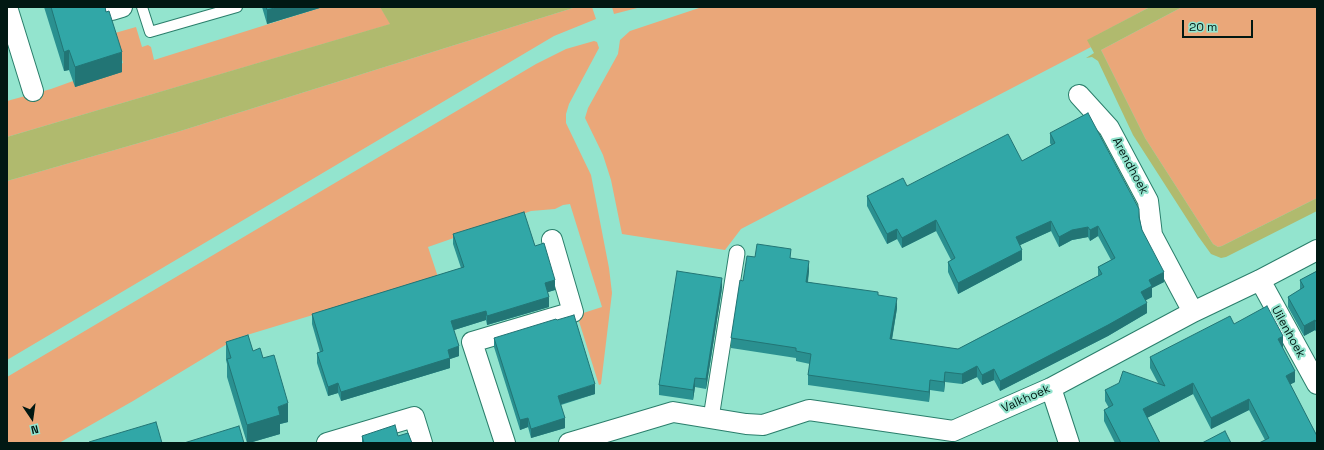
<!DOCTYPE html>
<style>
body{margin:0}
#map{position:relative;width:1324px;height:450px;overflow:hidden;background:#93e4ce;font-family:"Space Grotesk",sans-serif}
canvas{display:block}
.frame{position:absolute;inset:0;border:8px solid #011813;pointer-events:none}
.north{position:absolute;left:12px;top:398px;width:40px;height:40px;-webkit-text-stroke:3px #93e4ce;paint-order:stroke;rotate:167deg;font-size:11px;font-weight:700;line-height:16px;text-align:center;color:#011813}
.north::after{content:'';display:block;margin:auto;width:14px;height:18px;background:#011813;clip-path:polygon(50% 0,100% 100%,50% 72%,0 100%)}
.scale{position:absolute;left:1182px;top:20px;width:71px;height:18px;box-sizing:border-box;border:2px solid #011813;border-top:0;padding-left:5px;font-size:12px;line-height:14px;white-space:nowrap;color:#011813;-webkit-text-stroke:3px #93e4ce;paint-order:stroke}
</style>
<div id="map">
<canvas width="1324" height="450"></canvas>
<div class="frame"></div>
<div class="north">N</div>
<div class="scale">20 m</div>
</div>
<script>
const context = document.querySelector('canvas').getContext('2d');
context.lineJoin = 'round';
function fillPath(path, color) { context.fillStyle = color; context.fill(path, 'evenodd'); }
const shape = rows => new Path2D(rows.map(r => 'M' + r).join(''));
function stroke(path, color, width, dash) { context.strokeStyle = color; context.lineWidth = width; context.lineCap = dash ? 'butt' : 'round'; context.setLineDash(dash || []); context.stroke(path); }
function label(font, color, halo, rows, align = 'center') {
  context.font = font + ' "Space Grotesk",sans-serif'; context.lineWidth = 4; context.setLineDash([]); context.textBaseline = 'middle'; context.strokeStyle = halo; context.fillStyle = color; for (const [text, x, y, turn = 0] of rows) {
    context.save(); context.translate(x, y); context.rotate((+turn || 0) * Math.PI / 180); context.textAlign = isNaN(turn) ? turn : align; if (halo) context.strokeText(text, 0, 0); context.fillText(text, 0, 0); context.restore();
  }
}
fillPath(shape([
 [323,7,380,7,391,24,7,137,7,101,51,89,123,63,115,33,136,27,142,47,148,45,151,47,154,60],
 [576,7,592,7,596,19,554,36,7,360,7,181,177,132],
 [612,7,641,7,614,14],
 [702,7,1150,7,1088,40,1091,47,741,229,725,250,622,234,611,180,603,155,585,118,588,108,618,54,620,40,630,31],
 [1182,7,1317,7,1317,198,1222,246,1218,247,1213,244,1145,138,1101,50],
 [594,41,597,42,599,48,569,104,566,114,566,123,591,175,609,268,612,293,601,384,599,385,577,315,602,307,570,204,563,205,555,209,531,211,428,247,438,277,237,338,133,401,59,443,7,443,7,377,536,64,566,49]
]), '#eaa779');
fillPath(shape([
 [380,7,576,7,177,132,7,181,7,137,390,24],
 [1150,7,1182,7,1101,50,1145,138,1213,244,1218,247,1222,246,1317,198,1317,211,1226,257,1221,258,1211,254,1198,236,1133,135,1098,61,1092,57,1086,58,1094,53,1087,40]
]), '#b0ba6e');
const service = shape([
 [142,7,150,32,237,7]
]);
const pedestrian = shape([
 [711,418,737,253]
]);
const minor = shape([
 [7,7,33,91],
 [112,7,112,10,122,7],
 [1079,95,1109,128,1148,201,1152,235,1193,312],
 [1260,280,1317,384],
 [1051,388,1069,443],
 [327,443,414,417,422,443],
 [505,443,472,342,573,312,552,240],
 [569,443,673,412,746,424,763,425,809,410,953,431,1051,388,1193,312,1260,280,1317,250]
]);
stroke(service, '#2a7e6b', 12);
stroke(pedestrian, '#2a7e6b', 17);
stroke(minor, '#2a7e6b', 22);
stroke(service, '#fff', 10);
stroke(pedestrian, '#fff', 15);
stroke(minor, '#fff', 20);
fillPath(shape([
 [44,7,105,7,122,72,75,87,69,70,64,71],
 [262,7,323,7,267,24],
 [1050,133,1139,217,1142,230,1164,282,1152,288,1152,297,1145,300,1147,313,1108,336,1000,391,994,380,982,385,977,377,962,384,945,382,944,392,930,390,929,402,808,385,808,375,810,364,796,361,796,358,731,348,731,338,743,281,755,257,791,258,809,271,808,282,878,296,897,308,892,340,958,349,1098,276,1098,267,1111,260,1098,236,1090,241,1088,237,1072,240,1059,247,1051,231,1020,245,1022,260,958,294,948,272,948,262,951,260,936,231,902,248,897,239,887,244,867,206,867,196,1022,161,1051,145,1050,143],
 [453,234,535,246,555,290,548,292,549,307,487,325,486,320,454,330,459,356,450,359,450,368,341,401,338,393,328,396,317,363,317,353,320,352,312,324,312,314,461,268,453,244],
 [1317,271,1317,333,1315,330,1304,336,1288,307,1288,297,1300,290,1300,280],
 [722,288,706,389,695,387,693,400,659,395,659,385],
 [494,338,595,394,561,405,565,428,531,438,528,427,520,430,494,347],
 [226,342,253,351,263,358,288,422,280,424,280,434,249,443,247,443,227,377,227,364,226,360],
 [1282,347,1295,382,1290,384,1317,436,1265,440,1249,410,1211,429,1193,394,1147,418,1160,443,1115,443,1104,421,1104,410,1109,408,1105,401,1105,390,1158,383,1150,368,1150,357,1283,347],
 [362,436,398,436,412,443,362,443]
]), '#2a9090');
fillPath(shape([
 [278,7,323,7,267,24,267,10],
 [69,50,69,70,64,71,64,52],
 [122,52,122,72,75,87,75,67],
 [936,220,936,231,902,248,902,238],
 [1051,221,1051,231,1016,247,1016,237],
 [1098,226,1098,236,1090,241,1090,230],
 [1088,227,1088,237,1072,240,1059,247,1059,237,1072,230],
 [897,229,897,239,887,244,887,234],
 [1022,250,1022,260,958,294,958,283],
 [809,261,809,271,806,292,806,282],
 [1164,272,1164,282,1152,288,1152,297,1141,303,1141,292,1149,280],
 [722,278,722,288,706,389,706,379],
 [555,280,555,290,545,293,545,283],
 [549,297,549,307,487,325,487,316],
 [897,298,897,308,890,350,890,339],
 [1147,303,1147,313,1108,336,1000,391,1000,381],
 [486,311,486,320,451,331,451,321],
 [1315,320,1315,330,1304,336,1304,326],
 [1283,336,1283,347,1278,349,1278,339],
 [459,346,459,356,450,359,450,368,341,401,341,392,448,350],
 [977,366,977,377,962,384,962,374],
 [994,369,994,380,982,385,982,375],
 [1295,371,1295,382,1286,387,1286,376],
 [945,372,945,382,944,392,944,382],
 [695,378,695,387,693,400,693,390],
 [930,380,930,390,929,402,929,392],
 [338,383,338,393,328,396,328,387],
 [1193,383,1193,394,1143,420,1143,409],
 [595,384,595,394,558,405,558,396],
 [1249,399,1249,410,1211,429,1211,418],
 [288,403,288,422,280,424,280,434,249,443,247,443,247,425,278,407],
 [528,418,528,427,520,430,520,420],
 [565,418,565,428,531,438,531,429]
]), '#227575');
const building = shape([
 [51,7,105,7,106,12,109,11,122,52,75,67,69,50,64,52,51,7],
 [266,7,278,7,267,10,266,7],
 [1088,113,1139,209,1139,217,1142,230,1164,272,1149,280,1152,286,1141,292,1147,303,1108,325,1000,381,994,369,982,375,977,366,962,374,945,372,944,382,930,380,929,392,808,375,811,354,796,351,796,348,731,338,740,280,743,281,747,256,755,257,757,244,791,249,790,258,809,261,806,282,878,292,878,295,897,298,890,339,958,349,1102,274,1098,267,1115,258,1098,226,1090,230,1088,227,1072,230,1059,237,1051,221,1016,237,1022,250,958,283,948,262,955,258,936,220,902,238,897,229,887,234,867,196,903,178,907,186,1008,134,1022,161,1055,143,1050,133,1088,113],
 [524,212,535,246,544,243,555,280,545,283,549,297,487,316,486,311,451,321,459,346,448,350,450,358,341,392,338,383,328,387,317,353,323,351,312,314,464,267,453,234,524,212],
 [677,271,722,278,706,379,695,378,693,390,659,385,677,271],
 [1317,271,1317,323,1315,320,1304,326,1288,297,1304,287,1300,280,1317,271],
 [1267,306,1283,336,1278,339,1295,371,1286,376,1317,436,1317,443,1259,443,1269,438,1249,399,1211,418,1193,383,1143,409,1160,443,1121,443,1104,410,1113,405,1105,390,1119,383,1123,371,1165,386,1150,357,1230,316,1234,324,1267,306],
 [574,315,595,384,558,396,565,418,531,429,528,418,520,420,494,338,556,319,557,320,574,315],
 [248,335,253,351,260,348,263,358,274,355,288,403,278,407,280,415,247,425,227,359,231,358,226,342,248,335],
 [156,422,162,443,89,443,89,442,156,422],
 [395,425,398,436,408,433,412,443,364,443,362,436,395,425],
 [239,426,244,443,184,443,239,426],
 [1225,431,1231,443,1202,443,1225,431]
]);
fillPath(building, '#31a7a7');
stroke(building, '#227575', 1);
label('12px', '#011813', '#93e4ce', [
 ["Arendhoek",1130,166,62],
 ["Uilenhoek",1288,332,61],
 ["Valkhoek",1026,399,-24]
]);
</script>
